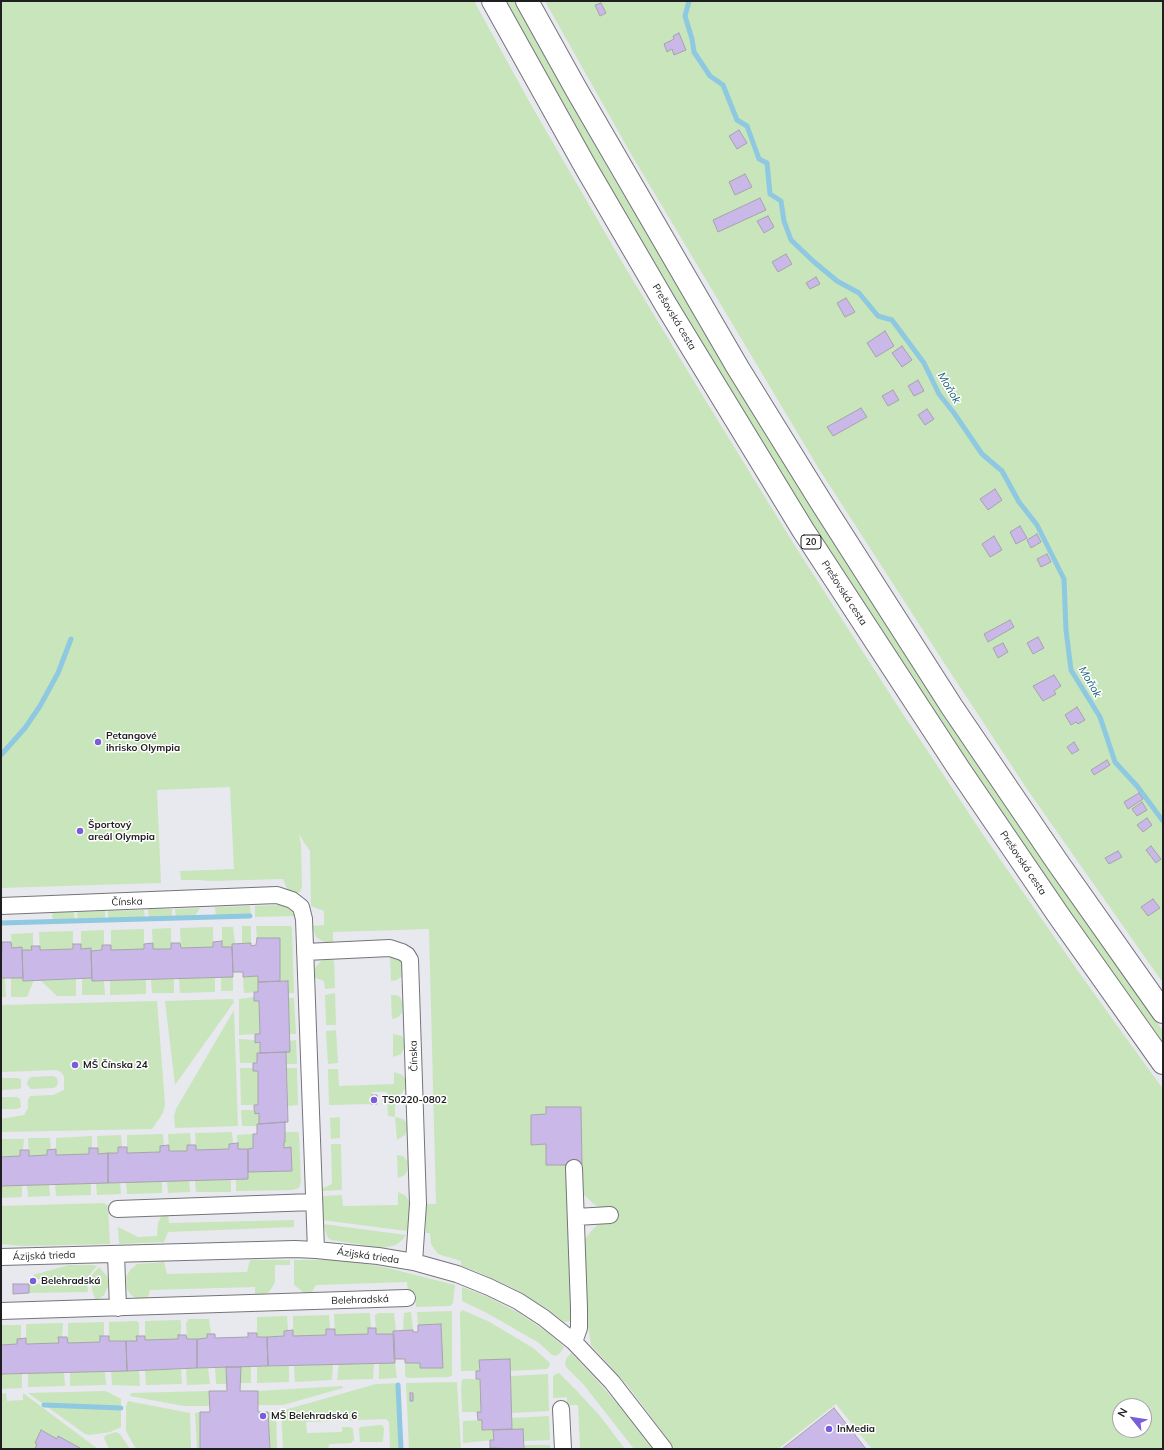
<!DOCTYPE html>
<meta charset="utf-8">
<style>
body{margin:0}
#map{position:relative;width:1164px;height:1450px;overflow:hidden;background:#e8e8ef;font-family:Mulish,sans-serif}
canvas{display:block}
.frame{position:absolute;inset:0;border:2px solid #1f1f21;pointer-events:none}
.north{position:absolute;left:1112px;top:1398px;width:40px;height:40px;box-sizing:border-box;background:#fff;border:1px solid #a5a5a6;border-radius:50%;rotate:300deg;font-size:11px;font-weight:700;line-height:16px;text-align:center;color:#1f1f21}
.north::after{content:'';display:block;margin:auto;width:14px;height:18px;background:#7a5dd8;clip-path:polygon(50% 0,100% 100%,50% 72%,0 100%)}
</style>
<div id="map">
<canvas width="1164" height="1450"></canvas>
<div class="frame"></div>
<div class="north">N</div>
</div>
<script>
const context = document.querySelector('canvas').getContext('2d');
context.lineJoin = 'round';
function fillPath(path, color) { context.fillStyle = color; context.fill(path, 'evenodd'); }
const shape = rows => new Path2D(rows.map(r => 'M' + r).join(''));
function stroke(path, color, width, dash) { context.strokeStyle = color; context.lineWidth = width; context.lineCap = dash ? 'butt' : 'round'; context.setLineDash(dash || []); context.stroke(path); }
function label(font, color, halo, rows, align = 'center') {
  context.font = font + ' Mulish,sans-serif'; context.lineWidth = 3; context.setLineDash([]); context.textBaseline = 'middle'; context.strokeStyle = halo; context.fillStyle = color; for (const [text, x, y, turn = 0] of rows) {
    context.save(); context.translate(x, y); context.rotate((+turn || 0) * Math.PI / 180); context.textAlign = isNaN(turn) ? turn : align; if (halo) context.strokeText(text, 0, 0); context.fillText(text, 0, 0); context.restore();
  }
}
fillPath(shape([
 [1,1,474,1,530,103,622,262,701,393,795,546,897,705,986,839,1080,974,1163,1089,1163,1449,872,1449,836,1404,778,1449,675,1449,628,1386,591,1345,588,1326,582,1243,592,1230,604,1219,604,1210,595,1205,585,1196,580,1188,579,1165,582,1164,581,1107,546,1107,546,1114,531,1115,531,1145,546,1144,546,1165,570,1165,572,1317,570,1321,564,1322,549,1310,513,1288,478,1272,461,1266,461,1261,438,1254,431,1244,430,1233,426,1233,426,1204,436,1204,429,929,333,932,333,942,330,943,322,941,316,937,312,926,324,925,324,911,311,906,310,851,303,841,299,833,301,845,302,886,300,892,296,893,288,891,283,879,211,881,198,880,181,880,180,871,234,869,230,787,157,790,161,883,1,888],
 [1120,1406,1144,1406,1144,1430,1120,1430],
 [505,1,515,1,609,170,724,364,1052,873,1163,1031,1163,1045,1045,878,950,737,807,516,717,369,602,174],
 [545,1,1163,1,1163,983,1027,789,939,655,819,469,631,154],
 [280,905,290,909,296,916,255,917,255,906],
 [250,906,251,917,216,918,215,907],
 [200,908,193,919,176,919,175,909],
 [148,909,172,909,172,919,149,920],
 [144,910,145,920,108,921,108,911],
 [105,911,105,921,78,922,77,912],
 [52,912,74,912,75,922,53,923],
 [242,926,251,926,251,943,242,944],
 [256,926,291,926,292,929,294,993,288,993,280,981,280,938,257,938],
 [213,927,213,947,181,948,180,928],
 [222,927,233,927,235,944,232,944,232,947,222,947],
 [171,928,171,949,153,949,152,929],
 [144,929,144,949,111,950,111,930],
 [104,930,104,945,102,945,102,950,91,951,91,948,81,949,81,931],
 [73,931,73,949,40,950,39,932],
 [33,933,33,946,32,946,32,950,22,950,21,947,12,948,11,934],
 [390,957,395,957,401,960,403,963,403,972,402,976,397,980,391,981],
 [328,959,331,959,334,961,335,988,325,989,324,981,313,977,315,968,321,961],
 [258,976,258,992,244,993,243,977],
 [215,977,215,992,180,993,179,978],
 [221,977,233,977,233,991,221,991],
 [1,978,5,978,6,997,1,997],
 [11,978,23,978,23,981,34,980,27,997,11,997],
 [92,978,93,981,104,981,105,995,82,995,82,979],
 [76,979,76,996,57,996,40,980],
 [146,979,146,994,110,995,110,981],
 [151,979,174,979,174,993,152,993],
 [335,993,336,1025,326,1025,325,995],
 [391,995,396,995,400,997,403,1004,402,1013,397,1018,392,1019],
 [254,997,259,1001,260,1034,239,1035,239,999],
 [288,998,294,998,296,1034,289,1034],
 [230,999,233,999,234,1002,175,1085,165,1001],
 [157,1001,165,1104,163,1113,152,1129,1,1132,1,1119,24,1115,28,1108,28,1100,30,1096,53,1095,64,1090,64,1076,61,1072,57,1070,1,1072,1,1005],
 [234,1010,238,1126,175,1128,174,1116,176,1109],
 [336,1030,338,1063,328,1064,326,1031],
 [393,1034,402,1036,406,1045,401,1054,393,1057],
 [239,1039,255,1040,256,1043,260,1042,260,1053,257,1053,257,1063,240,1063],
 [296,1040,297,1064,287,1064,286,1052,289,1052,289,1041],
 [240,1068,253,1068,253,1071,258,1071,258,1105,241,1105],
 [287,1068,297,1068,298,1105,288,1106],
 [328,1069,338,1069,339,1086,394,1084,394,1072,402,1075,405,1078,406,1085,405,1089,401,1094,395,1096,395,1117,388,1116,387,1092,372,1092,371,1104,329,1105],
 [53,1076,57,1078,58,1082,57,1086,54,1088,31,1089,29,1087,27,1084,28,1080,31,1077],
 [1,1078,17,1078,21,1079,21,1088,18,1089,2,1090],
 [1,1097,17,1097,20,1099,21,1107,17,1109,2,1109],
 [241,1110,254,1110,255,1113,259,1113,259,1124,257,1124,257,1126,242,1126],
 [340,1117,340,1138,331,1139,330,1118],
 [395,1117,403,1119,406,1122,407,1129,405,1135,397,1140],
 [232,1132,233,1143,229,1144,229,1149,196,1150,195,1133],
 [285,1132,298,1132,299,1135,301,1181,299,1188,292,1190,236,1191,236,1179,248,1179,248,1172,292,1171,291,1148,284,1148],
 [190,1133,191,1145,187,1145,187,1151,169,1151,168,1134],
 [163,1134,164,1146,160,1146,160,1152,127,1153,127,1135],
 [253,1134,253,1148,238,1149,237,1135],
 [121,1135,122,1147,118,1153,98,1154,97,1136],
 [92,1136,92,1148,89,1148,89,1154,56,1155,56,1138],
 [28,1138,50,1138,51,1149,47,1150,47,1155,29,1156],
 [1,1139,24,1139,23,1150,20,1150,20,1156,1,1157],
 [331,1144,341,1144,342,1190,321,1191,321,1189,332,1184],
 [397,1155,403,1156,408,1162,407,1171,405,1175,398,1178],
 [231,1179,231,1192,196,1192,195,1180],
 [189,1180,190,1192,168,1193,167,1181],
 [162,1181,162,1193,127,1194,126,1182],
 [120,1182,121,1194,97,1195,96,1183],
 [91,1183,91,1195,56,1196,55,1184],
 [49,1184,50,1196,28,1197,27,1185],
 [22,1185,22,1197,1,1198,1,1186],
 [398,1192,406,1196,410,1203,410,1217,407,1231,322,1220,322,1196,342,1195,343,1206,398,1205],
 [104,1203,107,1205,108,1207,110,1244,24,1246,1,1244,1,1206],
 [168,1214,169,1223,294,1220,294,1227,168,1232,164,1242,119,1244,118,1227,138,1237,157,1236,158,1223,162,1215],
 [323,1224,406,1235,403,1239,396,1245,383,1248,331,1240,328,1238],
 [250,1260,290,1260,290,1265,275,1265,275,1282,273,1286,269,1292,263,1295,255,1297,255,1287,150,1290,147,1301,139,1300,131,1295,127,1289,126,1277,130,1270,137,1264,164,1262,167,1274,247,1272],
 [294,1260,340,1260,384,1267,455,1285,453,1303,450,1306,416,1307,415,1293,408,1293,407,1282,316,1285,310,1295,303,1292,294,1285],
 [69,1265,92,1265,97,1266,87,1278,33,1279,33,1275],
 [99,1267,107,1276,109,1284,104,1295,96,1301,92,1290,91,1278,89,1278],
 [87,1283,88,1292,29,1293,29,1284],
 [462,1287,488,1297,519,1313,548,1333,564,1347,560,1353,556,1356,552,1355,539,1343,487,1313,462,1301],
 [462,1310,488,1321,533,1348,549,1362,550,1364,549,1367,547,1369,510,1371,479,1361,480,1371,461,1371,460,1313],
 [452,1311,452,1375,449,1377,407,1378,405,1376,405,1363,420,1363,420,1368,442,1368,441,1324,418,1325,417,1312],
 [411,1312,413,1330,403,1330,404,1313],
 [370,1313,371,1328,368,1329,368,1334,335,1335,334,1314],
 [379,1313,394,1313,396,1331,394,1331,394,1334,376,1334,375,1315],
 [329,1315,330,1329,326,1330,326,1335,293,1336,293,1316],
 [287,1316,288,1330,284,1331,284,1336,257,1337,257,1317],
 [189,1319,209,1319,211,1334,207,1334,207,1338,187,1339,186,1323],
 [179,1320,181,1321,181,1335,178,1339,145,1340,145,1321],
 [137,1321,139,1323,139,1336,136,1336,137,1341,109,1341,109,1322],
 [104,1322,104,1336,100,1336,100,1342,68,1343,68,1323],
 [63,1323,62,1337,58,1337,59,1343,26,1344,26,1324],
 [1,1325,21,1325,21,1339,17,1339,17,1344,1,1345],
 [571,1353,592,1375,621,1408,652,1449,634,1449,584,1385,566,1367,565,1364,566,1359],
 [374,1363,373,1379,337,1380,339,1364],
 [379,1363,395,1363,397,1378,379,1379],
 [333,1364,332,1380,295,1382,294,1366],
 [289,1366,289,1382,257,1383,257,1367],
 [226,1367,226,1384,216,1384,215,1368],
 [241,1367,251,1367,251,1383,240,1383],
 [208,1368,210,1384,187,1385,186,1369],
 [181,1369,182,1384,146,1385,145,1370],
 [139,1370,140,1386,112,1385,111,1371],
 [105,1371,106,1385,70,1386,70,1372],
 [64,1372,65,1386,28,1387,28,1373],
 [559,1373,576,1390,600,1416,625,1449,580,1449,578,1405,567,1405,567,1397,553,1398,553,1377,554,1375],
 [1,1374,22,1374,22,1388,1,1389],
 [548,1374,549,1411,512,1413,510,1376],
 [463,1379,480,1379,481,1412,462,1412,461,1387,462,1380],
 [457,1382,461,1449,409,1449,406,1383],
 [400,1383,403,1449,390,1449,389,1422,386,1419,306,1422,307,1433,342,1432,342,1427,350,1427,353,1429,354,1440,351,1443,330,1444,329,1445,328,1449,283,1449,281,1411,376,1384],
 [342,1386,343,1388,283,1405,258,1405,258,1391],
 [106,1391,121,1399,121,1427,119,1428,110,1432,90,1435,85,1434,28,1393],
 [209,1391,209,1406,184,1406,130,1396,131,1393],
 [6,1393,7,1401,23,1400,23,1393,98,1449,80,1449,80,1448,58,1436,57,1439,41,1430,35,1443,37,1444,35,1449,1,1449,1,1394],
 [128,1401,190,1413,191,1449,136,1449,126,1431,126,1406],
 [200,1412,200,1449,197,1449,195,1413],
 [268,1412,276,1412,277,1449,270,1449],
 [549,1416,550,1440,524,1441,523,1429,512,1429,512,1418],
 [482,1420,482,1430,493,1430,494,1440,463,1443,463,1421],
 [380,1425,383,1426,384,1429,383,1441,381,1442,360,1442,359,1429,360,1427],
 [116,1432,120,1434,130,1449,109,1449,104,1438,106,1435],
 [524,1445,550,1445,550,1449,524,1449]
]), '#c9e5bb');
stroke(shape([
 [689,1,685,16,692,39,694,52,710,76,723,85,737,120,747,126,759,159,767,163,770,194,781,201,784,221,791,240,813,261,837,281,859,293,878,316,892,320,924,363,939,394,954,413,982,454,1002,471,1019,502,1037,525,1064,579,1066,630,1071,670,1100,717,1115,762,1137,786,1163,821],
 [1,755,25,728,40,706,58,673,71,639],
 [1,923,250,916],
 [398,1385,401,1449],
 [44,1405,121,1408]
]), '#8ec8e1', 5);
const building = shape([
 [601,3,606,13,600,16,595,5,601,3],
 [679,33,686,50,674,55,672,49,667,52,664,44,674,39,673,36,679,33],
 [739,130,747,143,737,149,729,136,739,130],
 [745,174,752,187,735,195,729,182,745,174],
 [760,198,766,210,718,232,713,220,760,198],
 [768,216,774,227,764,233,757,221,768,216],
 [786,254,792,264,778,272,772,262,786,254],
 [816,277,820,284,810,289,806,283,816,277],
 [846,298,855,312,845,317,837,303,846,298],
 [885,331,894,346,876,357,867,343,885,331],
 [902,346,912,360,902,367,892,353,902,346],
 [918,380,924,391,914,396,908,386,918,380],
 [893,390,899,400,888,406,882,396,893,390],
 [861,408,867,417,833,436,827,427,861,408],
 [927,409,934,419,925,425,918,415,927,409],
 [995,489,1002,500,988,510,980,499,995,489],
 [1020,526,1027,538,1016,544,1010,532,1020,526],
 [1037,534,1041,542,1031,548,1027,540,1037,534],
 [994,536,1002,550,990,557,982,544,994,536],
 [1047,554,1051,562,1041,567,1037,559,1047,554],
 [1010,620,1014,627,988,642,984,634,1010,620],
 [1038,637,1044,648,1033,654,1027,643,1038,637],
 [1003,643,1008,652,998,658,993,648,1003,643],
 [1054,675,1061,686,1054,691,1056,694,1043,701,1033,686,1054,675],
 [1077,707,1085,720,1078,724,1076,722,1071,725,1065,715,1077,707],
 [1074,742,1079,750,1072,754,1067,747,1074,742],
 [1107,760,1110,765,1094,775,1091,770,1107,760],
 [1139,793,1143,799,1128,809,1124,802,1139,793],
 [1142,802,1147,810,1137,816,1132,809,1142,802],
 [1147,818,1152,825,1143,832,1137,825,1147,818],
 [1151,846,1161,859,1156,863,1146,850,1151,846],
 [1118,851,1122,857,1109,864,1105,858,1118,851],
 [1153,899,1160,908,1148,916,1141,907,1153,899],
 [257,938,280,938,280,981,258,982,258,976,243,977,243,972,233,972,232,944,251,943,251,946,256,945,257,938],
 [222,941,222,947,232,947,233,977,92,981,91,951,102,950,102,945,111,945,111,950,144,949,144,944,153,943,153,949,171,949,171,943,180,943,181,948,213,947,213,942,222,941],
 [2,942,11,942,12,948,22,947,23,978,1,978,2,942],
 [73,944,81,944,81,949,91,948,92,978,23,981,22,950,32,950,31,946,40,946,40,950,73,949,73,944],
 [288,981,290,1052,260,1053,260,1042,255,1043,255,1034,260,1034,259,1001,254,1001,254,992,258,992,258,982,288,981],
 [286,1052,288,1122,259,1124,259,1113,255,1114,254,1108,254,1105,258,1105,258,1071,253,1071,253,1063,257,1063,257,1053,286,1052],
 [372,1095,377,1095,377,1104,371,1104,372,1095],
 [546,1107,581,1107,582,1165,546,1165,546,1144,531,1145,531,1115,546,1114,546,1107],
 [285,1122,285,1142,284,1142,284,1148,291,1147,292,1171,248,1172,248,1149,253,1148,253,1134,257,1134,257,1124,285,1122],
 [238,1143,238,1149,248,1149,248,1179,108,1183,108,1153,118,1153,118,1147,127,1147,127,1153,160,1152,160,1146,169,1145,169,1151,187,1151,187,1145,196,1145,196,1150,229,1149,229,1144,238,1143],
 [89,1148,98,1148,98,1154,108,1153,108,1183,1,1186,1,1157,20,1156,20,1150,29,1150,29,1156,47,1155,47,1150,56,1149,56,1155,89,1154,89,1148],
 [13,1284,29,1284,29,1293,13,1294,13,1284],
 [441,1324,443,1368,420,1368,420,1363,405,1363,405,1359,394,1359,393,1331,413,1330,413,1332,418,1332,418,1325,441,1324],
 [368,1328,376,1328,376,1334,394,1334,395,1363,268,1366,267,1337,284,1336,284,1331,293,1330,293,1336,326,1335,326,1329,335,1329,335,1335,368,1334,368,1328],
 [248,1333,257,1333,257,1337,267,1337,268,1366,197,1368,197,1339,207,1338,207,1334,215,1334,215,1338,248,1337,248,1333],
 [178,1335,186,1335,187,1339,197,1339,197,1368,127,1371,126,1341,137,1341,136,1336,145,1336,145,1340,178,1339,178,1335],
 [100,1336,109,1336,109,1341,126,1341,127,1371,1,1374,1,1345,17,1344,17,1339,26,1338,26,1344,59,1343,58,1337,67,1337,68,1343,100,1342,100,1336],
 [510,1359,512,1429,482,1430,482,1420,478,1420,477,1412,481,1412,480,1379,476,1379,476,1371,480,1371,479,1360,510,1359],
 [226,1367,241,1367,240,1391,258,1391,258,1412,268,1412,270,1449,200,1449,200,1412,210,1412,209,1391,227,1391,226,1367],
 [410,1393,413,1393,413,1401,410,1401,410,1393],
 [834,1408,866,1449,782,1449,834,1408],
 [523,1429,524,1449,490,1448,490,1440,494,1440,493,1430,523,1429],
 [41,1430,57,1439,58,1436,80,1448,80,1449,35,1449,37,1444,35,1443,41,1430]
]);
fillPath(building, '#cab8e8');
stroke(building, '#a6a4aa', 1);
const minor = shape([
 [1,906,277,895,292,900,301,907,304,919,316,1250],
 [305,952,390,948,402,952,407,955,410,960,418,1204,414,1262],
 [117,1209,314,1202],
 [576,1217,610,1215],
 [116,1254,118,1308],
 [1,1257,295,1249,316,1250,378,1256,414,1262,457,1274,489,1287,518,1301,544,1318,574,1342,612,1382,664,1449],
 [1,1311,407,1298],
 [574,1342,579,1328,579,1308,574,1168],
 [561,1409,563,1449]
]);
const highway = shape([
 [493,1,585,166,666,305,803,530,959,769,1059,916,1163,1063],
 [527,1,576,89,738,368,821,502,952,707,1058,863,1163,1012]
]);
stroke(minor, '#74747a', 18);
stroke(highway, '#74747a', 24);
stroke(minor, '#fff', 16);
stroke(highway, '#fff', 22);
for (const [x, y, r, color] of [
 [98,742,4,"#7a5dd8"],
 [80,831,4,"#7a5dd8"],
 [75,1065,4,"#7a5dd8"],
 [374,1100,4,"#7a5dd8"],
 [33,1281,4,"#7a5dd8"],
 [263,1416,4,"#7a5dd8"],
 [829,1429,4,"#7a5dd8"]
]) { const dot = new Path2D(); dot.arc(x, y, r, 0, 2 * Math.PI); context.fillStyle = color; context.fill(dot); stroke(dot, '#fff', 1.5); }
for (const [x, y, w] of [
 [811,542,20]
]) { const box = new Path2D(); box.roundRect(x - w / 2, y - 7, w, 14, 3); context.fillStyle = '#fff'; context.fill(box); stroke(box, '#1f1f21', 1); }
label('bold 9px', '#1f1f21', null, [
 ["20",811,542]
]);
label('10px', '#1f1f21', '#fff', [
 ["Prešovská cesta",674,317,59],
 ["Prešovská cesta",844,593,57],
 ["Prešovská cesta",1023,863,56],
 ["Čínska",127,902,-2],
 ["Čínska",414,1056,-92],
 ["Ázijská trieda",44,1256,-2],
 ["Ázijská trieda",368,1256,8],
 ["Belehradská",360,1300,-2]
]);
label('bold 10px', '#1f1f21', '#fff', [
 ["Petangové",106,736],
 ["ihrisko Olympia",106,748],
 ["Športový",88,825],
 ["areál Olympia",88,837],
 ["MŠ Čínska 24",83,1065],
 ["TS0220-0802",382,1100],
 ["Belehradská",41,1281],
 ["MŠ Belehradská 6",271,1416],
 ["InMedia",837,1429]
], 'left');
label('italic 11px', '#165f79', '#fff', [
 ["Moňok",949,388,59],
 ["Moňok",1090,682,60]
]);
</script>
